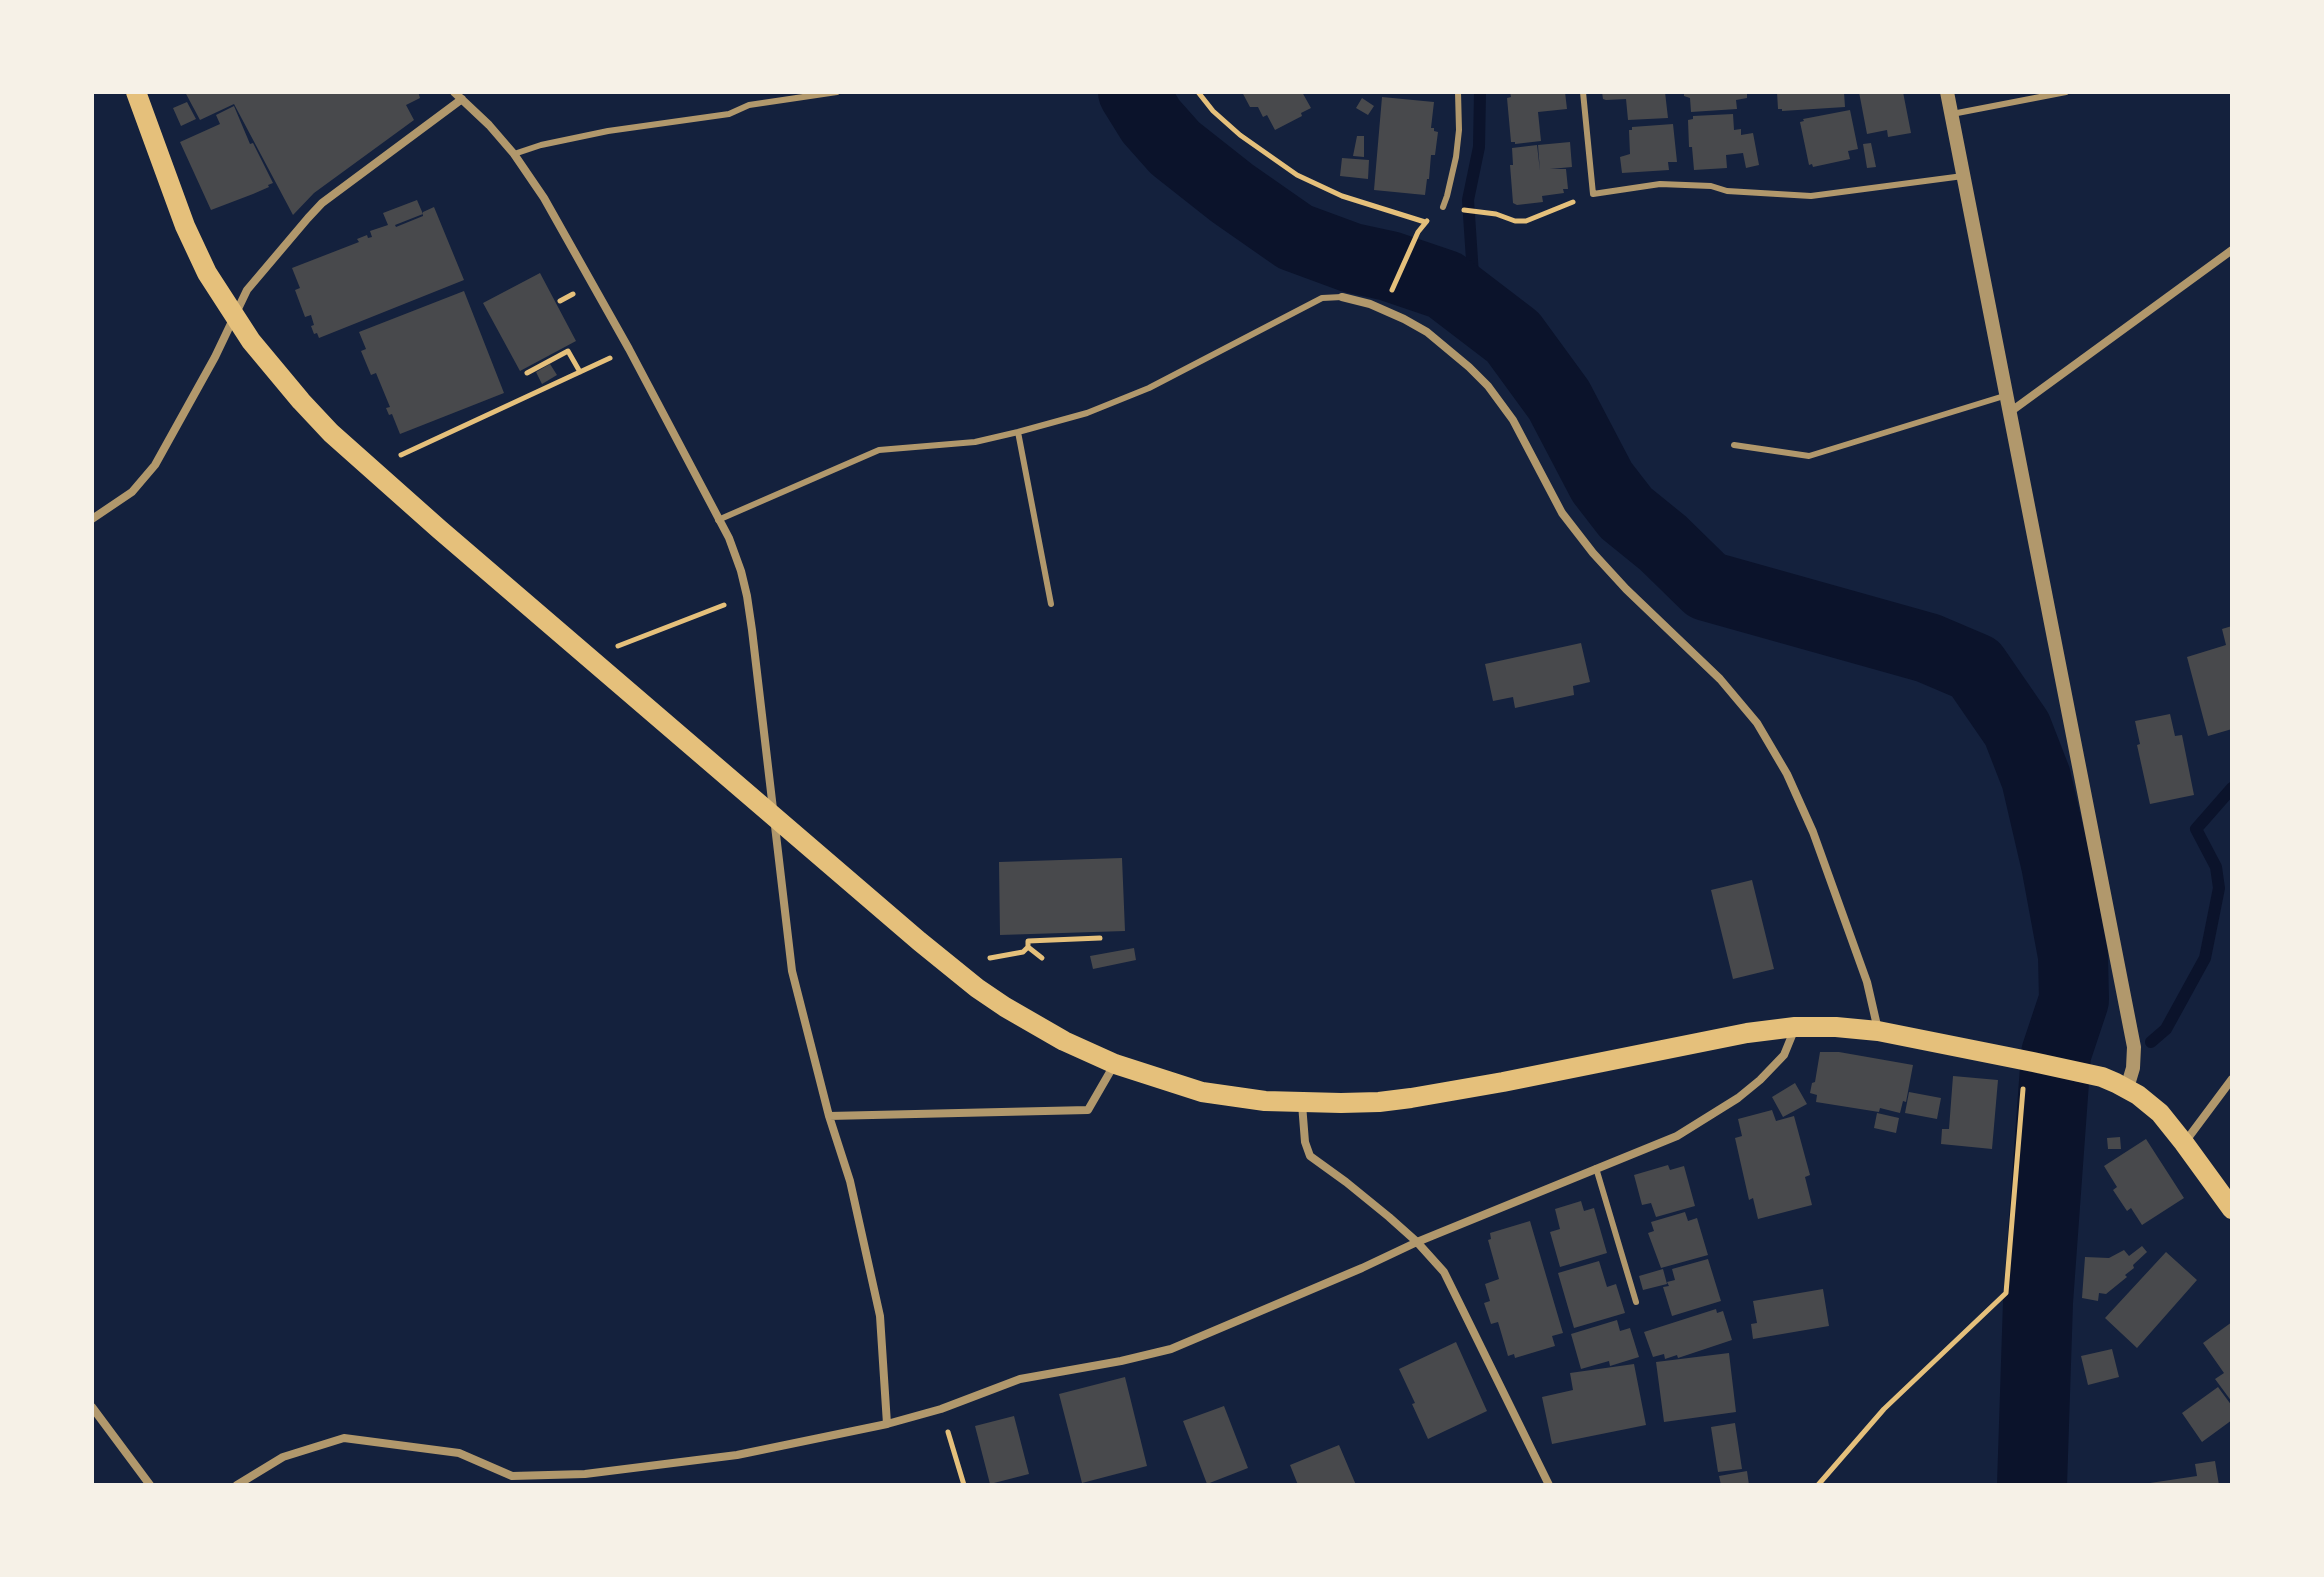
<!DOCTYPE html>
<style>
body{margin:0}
#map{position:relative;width:2324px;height:1577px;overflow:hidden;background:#14213d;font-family:"Titillium Web",sans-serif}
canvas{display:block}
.frame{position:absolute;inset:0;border:94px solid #f6f1e7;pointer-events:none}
</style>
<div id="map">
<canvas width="2324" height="1577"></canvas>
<div class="frame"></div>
</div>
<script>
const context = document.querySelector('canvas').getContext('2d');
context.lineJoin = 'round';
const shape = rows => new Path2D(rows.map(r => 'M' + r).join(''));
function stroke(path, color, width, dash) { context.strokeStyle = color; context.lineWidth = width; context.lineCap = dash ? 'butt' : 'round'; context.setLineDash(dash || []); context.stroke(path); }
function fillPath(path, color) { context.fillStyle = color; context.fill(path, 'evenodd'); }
stroke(shape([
 [1468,303,1473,275,1468,200,1479,147,1480,92],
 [2151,1042,2166,1029,2205,958,2219,888,2216,867,2196,829,2232,788]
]), '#0b132b', 12);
stroke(shape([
 [1133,92,1151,121,1175,148,1232,193,1295,237,1352,258,1389,266,1445,285,1513,337,1559,400,1602,482,1626,513,1663,543,1707,586,1928,648,1975,668,2017,729,2036,778,2056,864,2073,956,2074,1000,2056,1054,2038,1302,2032,1485]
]), '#0b132b', 70);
fillPath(shape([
 [185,92,418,92,420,98,406,105,414,120,314,193,293,215,234,104,200,120],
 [1242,92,1302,92,1311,108,1301,113,1302,116,1275,130,1267,115,1263,117,1258,107,1250,107],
 [1510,92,1565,92,1567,109,1538,112,1541,141,1515,144,1515,142,1511,142,1507,98,1511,97],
 [1602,92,1665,92,1668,118,1628,120,1626,99,1606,100,1603,99],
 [1684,92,1747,92,1747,98,1736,100,1737,109,1691,112,1690,98,1684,96],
 [1777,92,1844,92,1845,107,1782,111,1782,109,1778,109],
 [1859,92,1903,92,1911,133,1888,137,1887,130,1867,134],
 [1382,97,1434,102,1431,128,1434,128,1434,131,1438,132,1435,155,1431,155,1429,179,1427,179,1425,195,1374,190],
 [1362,98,1374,106,1368,115,1356,108],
 [187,102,196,119,181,126,173,108],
 [234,106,250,144,253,143,273,183,268,185,269,187,253,194,211,210,180,142,220,124,216,115],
 [1850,110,1858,149,1848,151,1850,159,1813,167,1812,164,1809,165,1800,122,1804,121,1803,119],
 [1733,114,1734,130,1741,129,1741,135,1753,133,1759,165,1746,168,1743,153,1726,155,1727,168,1694,170,1692,147,1689,147,1688,120,1693,119,1693,116],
 [1673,124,1677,162,1668,162,1669,170,1622,173,1620,157,1630,154,1629,130,1632,130,1632,127],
 [1357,136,1364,136,1364,157,1353,156],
 [1570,142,1572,167,1550,169,1566,169,1568,189,1563,189,1564,193,1542,196,1543,202,1517,205,1513,203,1510,165,1513,165,1512,148,1537,145,1540,171,1538,145],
 [1871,143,1876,167,1867,168,1863,144],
 [1342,158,1369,160,1368,179,1340,176],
 [417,200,423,214,395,225,396,227,423,216,423,212,434,207,464,280,319,338,317,333,314,334,311,326,314,325,311,315,305,317,295,290,300,288,292,268,359,242,357,239,367,235,368,238,372,237,370,231,388,225,383,213],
 [540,273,576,341,520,371,483,303],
 [464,291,504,393,400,434,392,414,389,415,386,408,390,407,376,373,371,375,361,351,366,349,359,332],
 [550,364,557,375,542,384,536,372],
 [2232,626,2232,729,2208,736,2187,657,2226,645,2222,629],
 [1581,643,1590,682,1573,686,1574,695,1515,708,1513,697,1493,701,1485,664],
 [2170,714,2175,736,2182,735,2194,795,2150,804,2137,745,2140,744,2135,721],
 [1122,858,1125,931,1000,935,999,862],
 [1752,880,1774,969,1733,979,1711,890],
 [1134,948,1136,960,1093,969,1090,956],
 [1820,1052,1839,1052,1913,1065,1906,1102,1903,1101,1900,1113,1880,1108,1879,1112,1816,1102,1817,1095,1810,1093,1812,1083,1815,1082],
 [1953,1076,1998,1080,1992,1149,1941,1144,1942,1129,1949,1129],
 [1795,1083,1807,1104,1783,1117,1772,1097],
 [1909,1092,1941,1098,1937,1119,1905,1113],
 [1772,1110,1776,1121,1794,1116,1810,1175,1805,1177,1812,1205,1758,1219,1753,1198,1749,1200,1735,1138,1742,1136,1738,1119],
 [1877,1113,1899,1118,1896,1133,1874,1128],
 [2120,1137,2121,1149,2108,1149,2107,1138],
 [2146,1139,2184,1198,2142,1225,2131,1208,2127,1211,2113,1190,2117,1187,2104,1166],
 [1668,1165,1670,1170,1684,1166,1695,1206,1656,1217,1651,1203,1642,1205,1634,1175],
 [1581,1201,1584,1211,1594,1208,1607,1253,1560,1267,1550,1232,1560,1229,1555,1209],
 [1685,1212,1688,1221,1697,1218,1708,1255,1661,1268,1648,1233,1654,1231,1651,1222],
 [1530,1221,1563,1333,1552,1336,1555,1346,1515,1358,1514,1354,1508,1356,1498,1322,1491,1324,1484,1303,1490,1301,1485,1284,1499,1279,1488,1240,1491,1239,1490,1233],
 [2142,1246,2147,1252,2133,1265,2134,1268,2125,1275,2127,1277,2106,1294,2099,1293,2098,1301,2082,1298,2085,1257,2109,1258,2124,1250,2129,1256],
 [2166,1252,2197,1280,2137,1348,2105,1318],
 [1708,1259,1721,1301,1672,1316,1663,1287,1669,1286,1667,1282,1675,1280,1672,1269],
 [1599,1261,1607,1287,1616,1284,1625,1313,1574,1328,1558,1273],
 [1663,1269,1667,1284,1643,1290,1639,1276],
 [1823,1289,1829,1326,1753,1339,1751,1324,1757,1323,1753,1301],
 [1716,1309,1717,1313,1723,1311,1732,1340,1678,1358,1677,1355,1665,1359,1664,1354,1653,1357,1644,1332],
 [1617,1320,1620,1331,1630,1328,1639,1357,1610,1366,1609,1361,1581,1369,1571,1334],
 [2232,1322,2232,1402,2215,1379,2224,1373,2203,1343],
 [1456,1342,1487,1411,1428,1439,1412,1404,1415,1403,1399,1369],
 [2112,1349,2119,1377,2088,1385,2081,1356],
 [1729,1353,1736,1412,1664,1422,1656,1362],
 [1634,1364,1646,1425,1552,1444,1542,1397,1573,1390,1570,1373],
 [1125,1377,1147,1466,1082,1483,1059,1394],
 [2218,1387,2232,1406,2232,1420,2202,1442,2182,1413],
 [1224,1406,1248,1468,1207,1484,1183,1421],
 [1014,1416,1029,1474,990,1484,975,1426],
 [1735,1423,1742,1469,1718,1472,1711,1427],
 [1339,1445,1356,1485,1298,1485,1290,1465],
 [2215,1461,2219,1485,2150,1485,2150,1483,2197,1476,2195,1464],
 [1747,1471,1749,1485,1721,1485,1719,1476]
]), '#48494c');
stroke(shape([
 [1198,92,1213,111,1240,135,1297,175,1342,196,1425,222],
 [1464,210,1496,214,1515,221,1526,221,1573,202],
 [1392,290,1418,232,1427,221],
 [560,301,573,294],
 [527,373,568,351,580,372],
 [401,455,610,358],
 [618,646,724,605],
 [1028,947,1042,958],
 [990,958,1023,952,1028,947,1028,941,1100,938],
 [948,1432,964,1485],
 [1818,1485,1884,1409,2006,1293,2023,1089]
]), '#e5c07b', 5);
stroke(shape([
 [1583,92,1593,194,1660,184,1711,186,1727,191,1811,196,1963,176],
 [1952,114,2066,92],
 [514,154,541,145,608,131,729,114,749,105,837,92],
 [1443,207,1447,196,1456,157,1459,130,1458,92],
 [1018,432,1051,604],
 [1734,445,1809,456,2004,396],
 [718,520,879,450,975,442,1018,432,1087,413,1149,388,1322,298,1342,297],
 [1596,1168,1636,1302]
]), '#b1986c', 6);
stroke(shape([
 [454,92,489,125,514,154,544,198,629,349,729,538,741,571,747,596,752,630,792,971,829,1116,850,1181,880,1316,887,1424],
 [1342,297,1370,304,1404,319,1427,332,1469,367,1488,386,1513,420,1562,513,1593,553,1626,589,1720,679,1757,723,1787,774,1813,832,1867,982,1878,1030],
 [2010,412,2232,250],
 [92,519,132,492,155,465,215,357,247,290,308,218,322,203,462,99],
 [1302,1104,1305,1142,1310,1156,1346,1182,1389,1217,1417,1242,1444,1272,1549,1485],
 [829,1116,1088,1110,1114,1065],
 [2185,1142,2232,1079],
 [92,1407,150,1485],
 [237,1485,283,1457,344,1438,459,1453,512,1476,585,1474,737,1455,887,1424,941,1409,1020,1379,1121,1361,1171,1349,1362,1268,1417,1242,1677,1136,1738,1098,1760,1080,1784,1055,1795,1028]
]), '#b1986c', 8);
stroke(shape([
 [1947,92,2134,1047,2133,1068,2127,1088]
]), '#b1986c', 14);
stroke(shape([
 [136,92,185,226,207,273,251,341,301,401,331,433,439,529,919,941,977,988,1005,1007,1064,1041,1115,1064,1202,1092,1265,1101,1341,1103,1379,1102,1411,1098,1503,1082,1747,1033,1795,1027,1836,1027,1878,1031,2033,1062,2102,1077,2116,1083,2138,1095,2160,1113,2184,1143,2232,1209]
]), '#e5c07b', 20);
</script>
